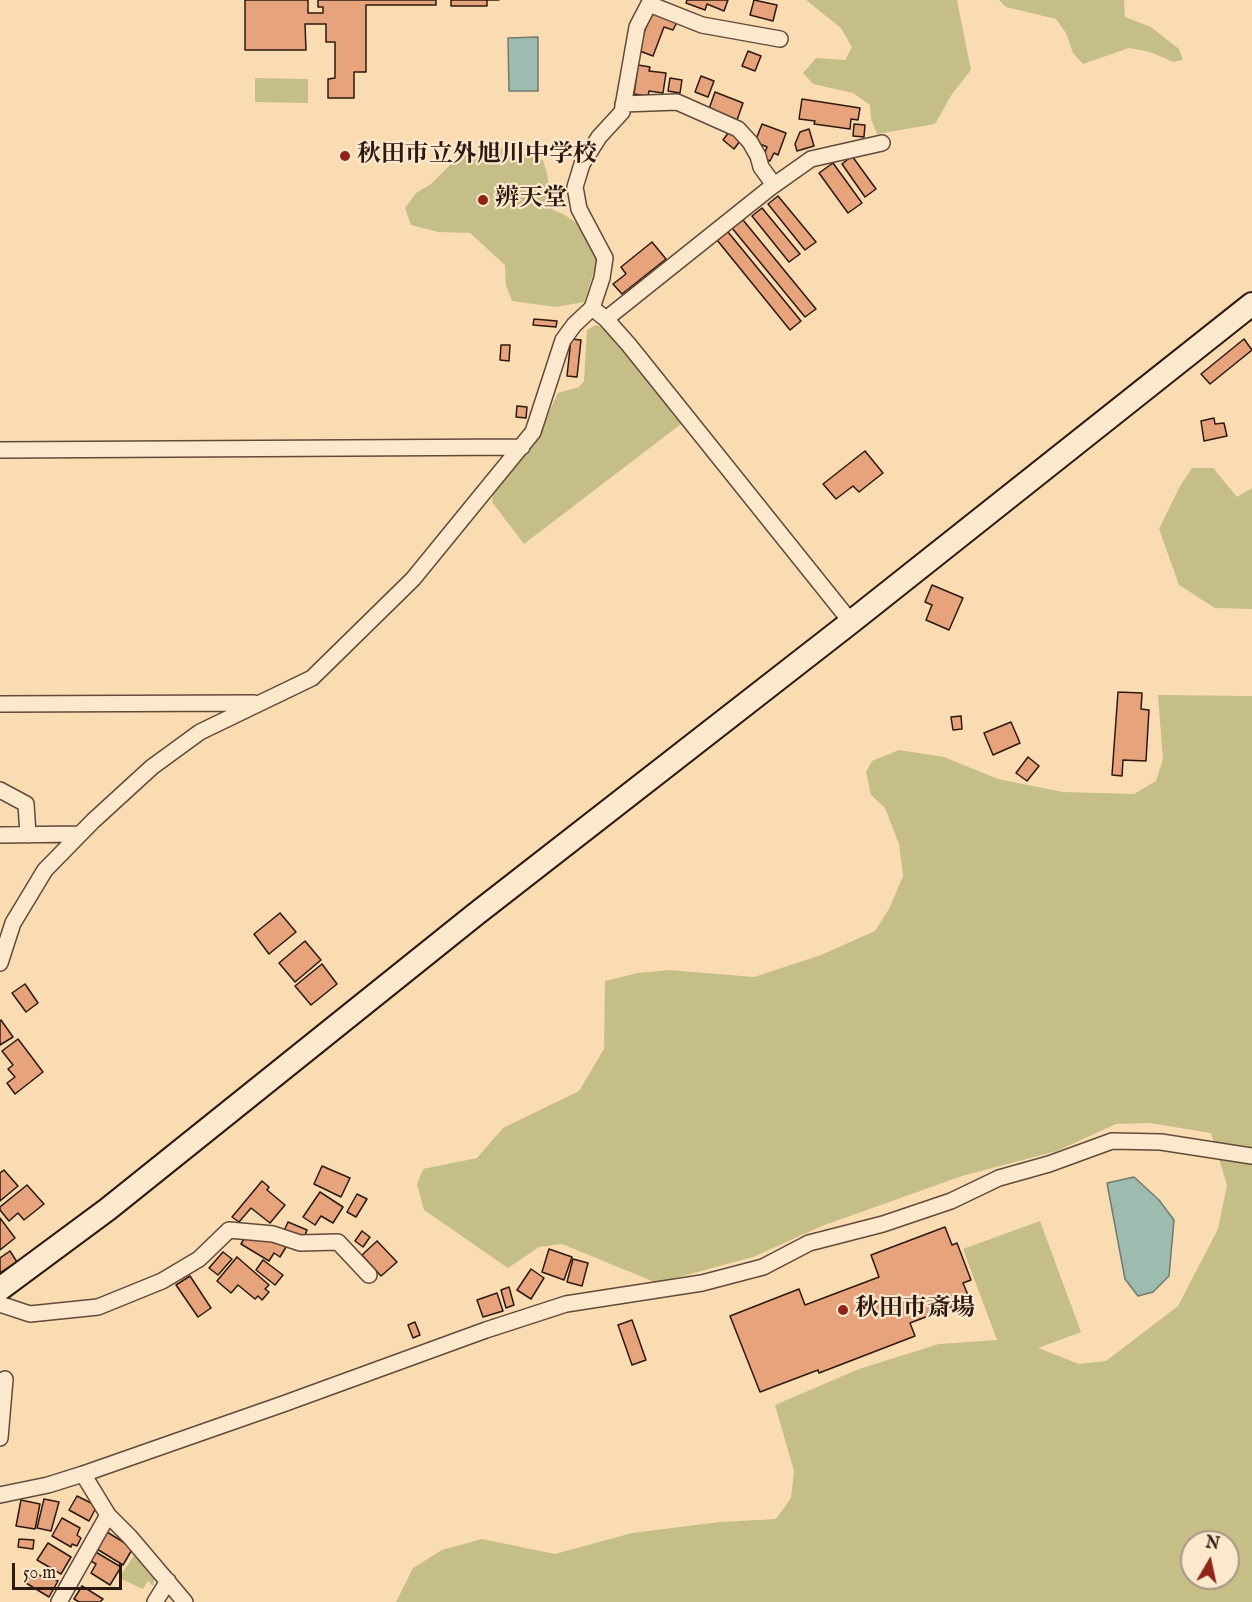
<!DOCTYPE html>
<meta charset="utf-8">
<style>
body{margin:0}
#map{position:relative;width:1252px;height:1602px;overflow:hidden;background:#fadcb2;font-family:"IM FELL English",serif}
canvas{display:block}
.north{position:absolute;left:1180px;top:1530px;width:60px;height:60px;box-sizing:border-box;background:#fce8cd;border:2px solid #a99582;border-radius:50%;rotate:9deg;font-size:16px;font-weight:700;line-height:24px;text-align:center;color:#2c1911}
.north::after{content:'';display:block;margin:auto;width:21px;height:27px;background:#8f2418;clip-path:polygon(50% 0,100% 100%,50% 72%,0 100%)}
.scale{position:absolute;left:12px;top:1563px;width:110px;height:27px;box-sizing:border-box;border:3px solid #2c1911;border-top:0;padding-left:8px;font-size:18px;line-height:21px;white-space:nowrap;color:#2c1911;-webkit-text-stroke:4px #fce8cd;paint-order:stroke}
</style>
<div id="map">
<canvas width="1252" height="1602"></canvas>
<div class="north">N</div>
<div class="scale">50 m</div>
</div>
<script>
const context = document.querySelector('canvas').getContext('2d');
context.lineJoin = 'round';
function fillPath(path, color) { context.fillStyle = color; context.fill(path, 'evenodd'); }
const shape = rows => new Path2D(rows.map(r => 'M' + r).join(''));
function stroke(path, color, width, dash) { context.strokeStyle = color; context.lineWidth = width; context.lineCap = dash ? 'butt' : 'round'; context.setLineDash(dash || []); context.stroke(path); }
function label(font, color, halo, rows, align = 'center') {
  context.font = font + ' "IM FELL English","Noto Serif JP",serif'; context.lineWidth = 4.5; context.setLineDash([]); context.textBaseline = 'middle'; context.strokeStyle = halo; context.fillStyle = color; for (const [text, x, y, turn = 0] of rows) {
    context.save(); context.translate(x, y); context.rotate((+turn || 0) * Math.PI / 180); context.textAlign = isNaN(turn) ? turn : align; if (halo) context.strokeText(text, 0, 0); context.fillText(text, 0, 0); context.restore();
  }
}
fillPath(shape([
 [806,0,957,0,971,70,952,94,935,124,877,134,871,119,870,105,853,93,813,84,803,73,816,58,845,60,852,47,841,28],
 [999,0,1124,0,1125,17,1151,27,1179,49,1183,60,1173,62,1150,52,1129,48,1083,64,1073,53,1066,33,1056,19,1006,7],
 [255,78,308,79,308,103,255,102],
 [497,147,543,160,547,174,553,210,563,214,583,227,598,259,584,302,556,307,512,301,506,285,505,265,470,233,438,232,411,225,405,208,416,193,431,184,459,156],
 [596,325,605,328,681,424,524,544,492,502,493,495,537,437,558,393,579,387,584,381,587,330],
 [1192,468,1213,468,1237,497,1252,488,1252,609,1215,608,1179,585,1159,529,1180,486],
 [1158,695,1252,696,1252,1602,396,1602,413,1568,442,1550,482,1539,555,1554,632,1533,720,1522,776,1519,791,1498,794,1471,775,1405,859,1369,939,1344,997,1340,963,1249,1040,1221,1081,1332,1038,1348,1079,1364,1106,1361,1178,1306,1218,1229,1227,1185,1211,1133,1150,1123,1116,1124,1057,1151,962,1176,822,1226,753,1257,657,1283,562,1244,539,1247,508,1268,424,1210,417,1184,423,1169,477,1158,503,1128,579,1091,604,1049,605,981,638,973,669,970,754,977,821,955,875,931,889,909,903,876,899,844,885,808,871,795,866,772,872,761,899,750,944,757,998,779,1063,792,1134,794,1156,781,1163,759],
 [1192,1542,1228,1542,1228,1578,1192,1578],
 [135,1554,155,1576,153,1586,148,1581,143,1589,119,1578]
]), '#c6be87');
const water = shape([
 [538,37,538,91,509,91,508,38,538,37],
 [1134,1177,1159,1200,1174,1220,1169,1276,1153,1292,1138,1296,1125,1279,1107,1183,1134,1177]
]);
fillPath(water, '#9ebbaf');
stroke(water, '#707a70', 1.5);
const building = shape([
 [245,0,308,0,308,13,323,13,323,7,318,7,318,0,436,0,436,5,366,5,366,72,354,72,354,98,328,98,328,79,335,78,335,42,326,42,326,24,305,24,306,50,245,50,245,0],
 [451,0,499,0,487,0,487,6,451,6,451,0],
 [687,0,728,0,724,11,707,4,705,10,686,3,687,0],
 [754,0,777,5,773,21,750,15,754,0],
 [653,10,678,20,673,30,664,27,653,56,637,50,653,10],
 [748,51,761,56,755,71,742,66,748,51],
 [638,65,650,67,649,71,666,73,663,93,649,91,648,96,634,94,638,65],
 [701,76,714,81,708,97,695,92,701,76],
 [670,78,682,80,680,93,668,91,670,78],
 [715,92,743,103,737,120,709,109,715,92],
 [802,99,860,108,858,120,851,119,850,129,814,124,815,121,799,119,802,99],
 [762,124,786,133,778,155,774,153,770,161,763,158,767,147,755,142,762,124],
 [854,124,865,125,864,137,853,136,854,124],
 [809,129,814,146,797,151,795,144,800,132,809,129],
 [729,132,740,141,734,149,723,140,729,132],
 [852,156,876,189,865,197,842,164,852,156],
 [833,163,862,203,848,213,819,173,833,163],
 [778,196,816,242,805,250,768,204,778,196],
 [762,208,800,254,789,262,752,216,762,208],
 [743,220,816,309,805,317,732,228,743,220],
 [728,232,801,321,790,330,717,240,728,232],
 [652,242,666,259,622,294,613,284,626,274,621,267,652,242],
 [534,319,557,321,556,327,533,325,534,319],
 [571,339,581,340,577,377,567,376,571,339],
 [1244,339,1252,350,1210,384,1201,374,1244,339],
 [501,345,510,345,509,361,500,360,501,345],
 [517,406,527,407,526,418,516,417,517,406],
 [1214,418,1215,424,1224,423,1227,436,1204,441,1201,421,1214,418],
 [865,451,883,473,859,492,853,486,836,499,823,484,865,451],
 [932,585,963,598,949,630,926,620,932,605,925,602,932,585],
 [1118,692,1142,693,1141,709,1149,710,1146,761,1123,760,1122,776,1112,775,1118,692],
 [961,716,962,729,953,730,951,717,961,716],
 [1011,722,1020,743,993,755,984,733,1011,722],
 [1028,757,1039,766,1027,781,1016,773,1028,757],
 [280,913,296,932,269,954,254,934,280,913],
 [305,941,321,960,295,982,279,963,305,941],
 [322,964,337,984,311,1005,295,986,322,964],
 [25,984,38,1003,26,1012,12,993,25,984],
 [1,1020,13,1037,0,1045,0,1021,1,1020],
 [18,1039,43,1072,15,1094,7,1083,15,1077,8,1069,13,1065,2,1051,18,1039],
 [322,1166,350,1178,341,1197,314,1184,322,1166],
 [4,1170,18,1186,0,1201,0,1173,4,1170],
 [262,1181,269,1187,267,1190,285,1205,270,1223,251,1208,239,1222,232,1217,262,1181],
 [27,1185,44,1204,24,1220,18,1213,9,1221,0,1210,0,1207,27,1185],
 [320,1192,343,1207,333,1223,321,1216,315,1225,303,1217,320,1192],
 [357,1194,367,1199,356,1217,347,1212,357,1194],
 [0,1218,15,1238,0,1250,0,1218],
 [288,1222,307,1230,303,1241,283,1233,288,1222],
 [945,1227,952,1245,957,1243,971,1280,963,1283,970,1300,910,1323,915,1336,819,1373,818,1370,760,1392,730,1316,799,1289,805,1305,879,1277,871,1255,945,1227],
 [362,1231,370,1237,363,1247,355,1241,362,1231],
 [247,1234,256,1235,266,1241,269,1236,286,1247,280,1257,274,1253,269,1261,241,1244,247,1234],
 [377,1241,397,1262,381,1276,362,1255,377,1241],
 [549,1249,572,1257,564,1280,542,1272,549,1249],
 [10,1251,17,1262,0,1273,0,1258,10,1251],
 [223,1252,232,1259,218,1275,209,1268,223,1252],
 [237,1257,269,1285,265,1289,269,1292,262,1300,258,1296,255,1299,238,1285,231,1293,217,1281,237,1257],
 [573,1259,588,1263,582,1286,567,1282,573,1259],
 [263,1260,283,1275,275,1285,256,1270,263,1260],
 [531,1269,544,1278,531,1299,517,1290,531,1269],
 [190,1276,211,1308,198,1317,176,1285,190,1276],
 [509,1287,514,1305,506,1308,501,1290,509,1287],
 [497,1293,503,1311,483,1317,477,1300,497,1293],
 [632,1320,646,1360,632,1365,618,1325,632,1320],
 [415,1322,420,1335,413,1338,408,1325,415,1322],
 [77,1496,97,1506,89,1521,69,1510,77,1496],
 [44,1499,59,1502,51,1531,37,1528,44,1499],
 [21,1500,40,1504,35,1529,16,1526,21,1500],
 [62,1518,80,1528,77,1535,81,1538,77,1546,72,1544,71,1547,52,1536,62,1518],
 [107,1532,133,1548,123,1565,97,1549,107,1532],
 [19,1539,34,1540,33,1549,18,1547,19,1539],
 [48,1543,71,1557,61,1574,37,1560,48,1543],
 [94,1551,121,1567,110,1585,91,1573,96,1564,89,1560,94,1551],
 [33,1571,44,1578,46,1575,58,1581,49,1597,26,1583,33,1571],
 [82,1586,103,1599,100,1602,79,1602,74,1599,82,1586]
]);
fillPath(building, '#e7a37c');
stroke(building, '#2c1911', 1.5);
const street = shape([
 [651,0,637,27,622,112,599,137,582,164,575,187,579,209,605,258,602,278,592,308,606,319,629,345,851,622],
 [649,4,702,25,780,39],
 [623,104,677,102,738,129,750,142,758,156,761,167,774,185],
 [606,319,770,188,811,159,882,143],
 [0,450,522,447],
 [0,704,254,703],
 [0,790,26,804,28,835],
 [0,835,79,834],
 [0,963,13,923,45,870,93,821,152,767,200,732,312,678,413,579,533,432,563,340,574,325,592,308],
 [0,1304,30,1314,98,1307,162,1281,199,1259,229,1230,273,1234,300,1243,338,1242,369,1275],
 [0,1438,5,1379],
 [83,1474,108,1515,130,1537,185,1602],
 [0,1495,48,1485,83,1474,283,1404,486,1330,566,1304,702,1283,763,1267,809,1243,883,1224,951,1201,999,1178,1049,1164,1112,1141,1161,1142,1252,1156],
 [59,1602,108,1515],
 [155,1602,168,1581]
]);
const secondary = shape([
 [0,1289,108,1209,476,914,851,622,1252,304]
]);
stroke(street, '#604a39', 18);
stroke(secondary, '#2c1911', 26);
stroke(street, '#fce8cd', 15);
stroke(secondary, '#fce8cd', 22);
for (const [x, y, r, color] of [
 [345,156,6,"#8f2418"],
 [483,200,6,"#8f2418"],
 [843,1310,6,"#8f2418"]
]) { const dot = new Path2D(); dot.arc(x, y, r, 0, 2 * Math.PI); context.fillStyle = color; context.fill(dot); stroke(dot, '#fce8cd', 2); }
label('bold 24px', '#2c1911', '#fce8cd', [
 ["秋田市立外旭川中学校",357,156],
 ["辨天堂",495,200],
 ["秋田市斎場",855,1310]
], 'left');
</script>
